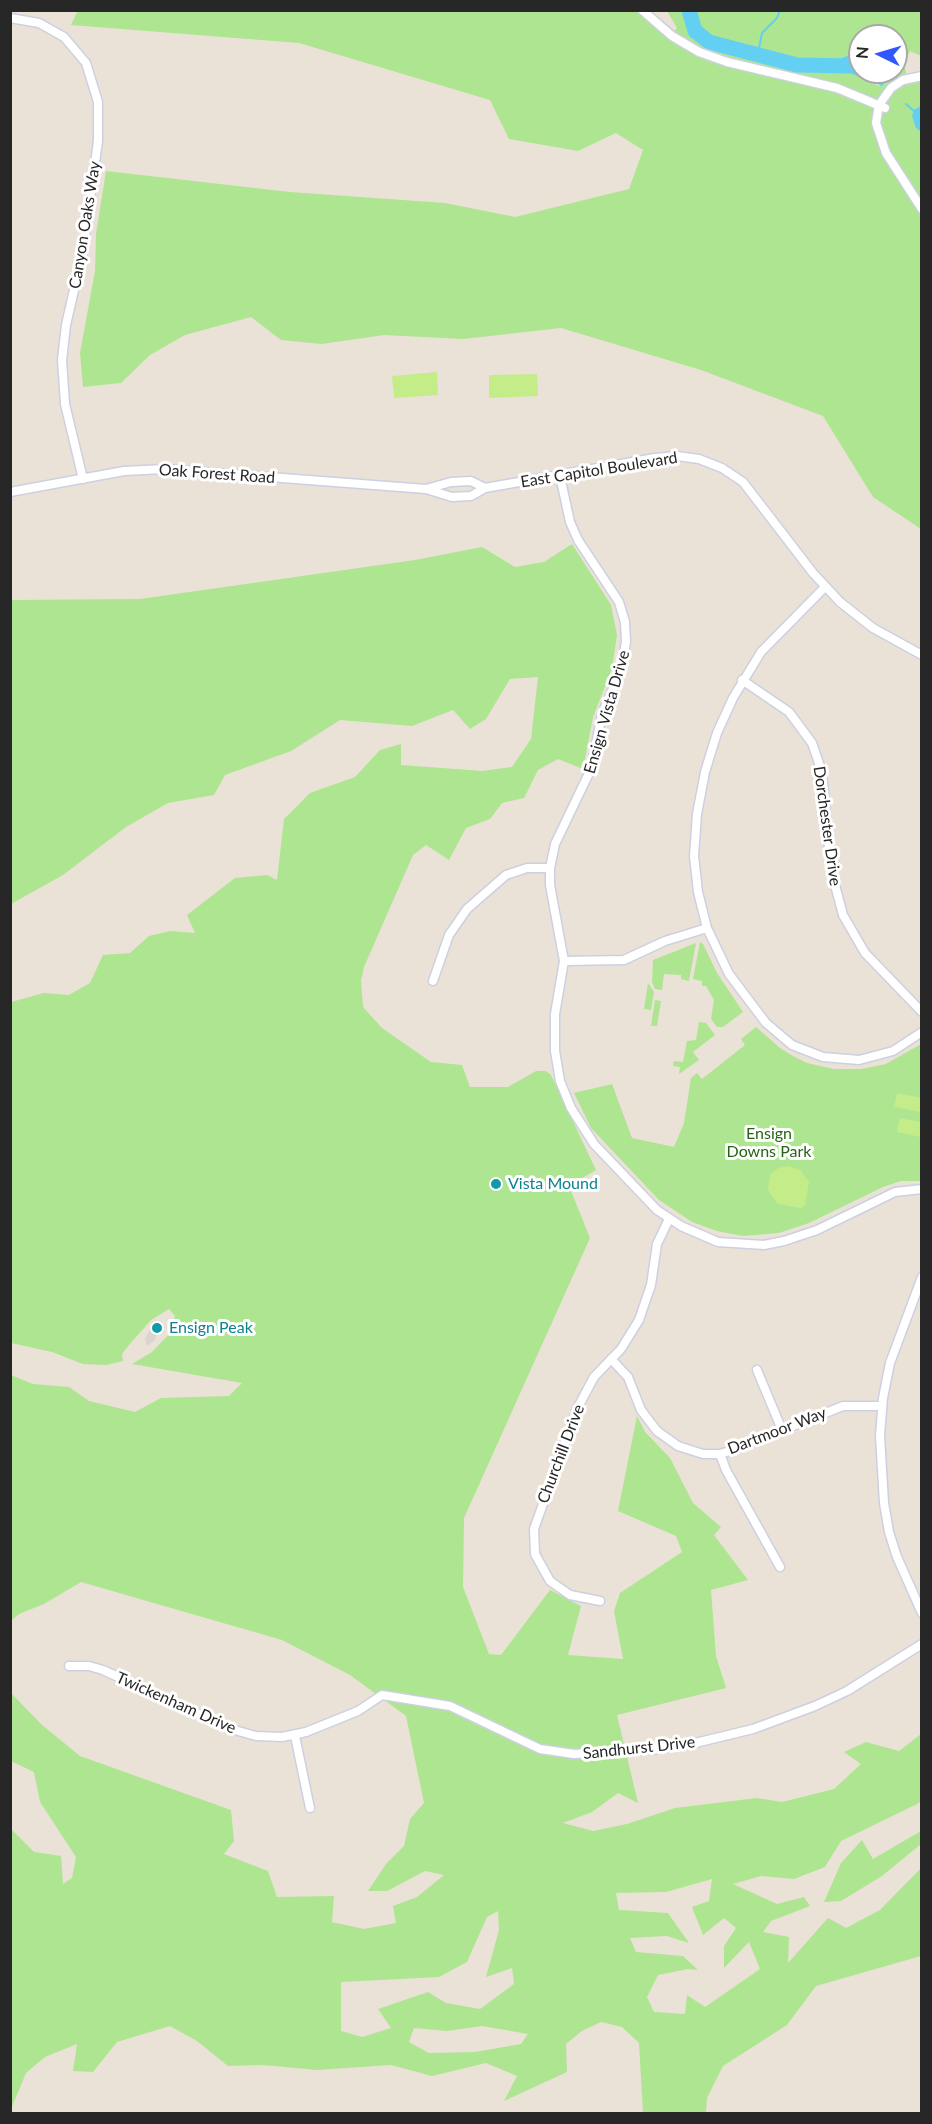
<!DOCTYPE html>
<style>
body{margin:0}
#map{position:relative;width:932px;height:2124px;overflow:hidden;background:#eae2d7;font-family:Lato,sans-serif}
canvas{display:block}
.frame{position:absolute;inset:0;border:12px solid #272727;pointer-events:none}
.north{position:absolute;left:848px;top:24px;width:60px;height:60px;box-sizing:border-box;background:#fff;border:2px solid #a9a9a9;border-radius:50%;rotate:275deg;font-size:16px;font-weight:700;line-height:24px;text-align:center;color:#272727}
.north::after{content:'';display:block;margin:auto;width:21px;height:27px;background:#2f59ff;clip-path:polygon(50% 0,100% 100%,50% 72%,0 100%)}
</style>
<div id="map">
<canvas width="932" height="2124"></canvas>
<div class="frame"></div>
<div class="north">N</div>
</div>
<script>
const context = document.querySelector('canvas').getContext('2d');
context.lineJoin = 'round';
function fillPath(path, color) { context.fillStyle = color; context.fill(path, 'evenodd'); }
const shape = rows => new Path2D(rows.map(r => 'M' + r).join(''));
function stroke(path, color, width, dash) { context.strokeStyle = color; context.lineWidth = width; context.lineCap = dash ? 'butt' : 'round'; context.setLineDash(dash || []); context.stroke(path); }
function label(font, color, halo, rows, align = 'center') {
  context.font = font + ' Lato,sans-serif'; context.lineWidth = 6; context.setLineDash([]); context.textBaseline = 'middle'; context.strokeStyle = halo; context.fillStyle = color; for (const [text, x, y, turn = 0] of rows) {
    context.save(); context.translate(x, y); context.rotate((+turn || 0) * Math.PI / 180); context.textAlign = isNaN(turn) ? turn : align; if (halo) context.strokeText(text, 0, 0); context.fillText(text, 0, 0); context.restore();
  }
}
fillPath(shape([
 [78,10,635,10,668,38,677,28,667,11,921,11,921,56,910,51,904,63,907,78,922,76,921,106,915,109,916,128,922,132,921,529,873,497,823,416,701,370,561,328,463,339,384,335,322,344,281,340,251,317,185,335,150,355,121,383,83,387,80,353,95,271,96,234,106,171,290,192,445,203,515,217,629,189,643,150,616,133,578,151,509,139,490,100,299,43,71,25],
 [860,36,896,36,896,72,892,72,887,81,879,86,855,73,831,70,821,66,860,51],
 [572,544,611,605,617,635,612,669,593,717,583,769,558,759,538,770,524,798,502,803,490,819,466,828,449,860,426,845,413,855,364,967,361,980,363,1007,382,1028,431,1062,462,1065,470,1087,508,1087,536,1071,546,1071,551,1075,596,1170,569,1186,590,1238,464,1518,463,1587,489,1654,501,1655,550,1590,581,1606,568,1655,623,1659,614,1611,620,1593,682,1552,676,1536,618,1511,637,1416,645,1432,670,1458,693,1503,721,1527,714,1535,748,1580,711,1590,716,1656,726,1688,617,1715,638,1803,618,1793,592,1812,563,1823,593,1831,627,1824,675,1808,757,1798,782,1802,834,1789,861,1764,844,1752,866,1742,899,1751,921,1734,921,1801,917,1804,841,1841,825,1867,794,1879,761,1876,733,1884,777,1904,804,1897,810,1906,771,1921,763,1932,789,1937,788,1963,828,1918,846,1928,880,1910,921,1868,921,1956,816,1986,787,2025,723,2066,707,2098,706,2113,643,2113,639,2043,622,2027,601,2022,582,2031,566,2044,567,2072,504,2101,517,2076,486,2063,432,2076,391,2065,317,2070,263,2065,228,2066,197,2041,170,2026,117,2042,93,2072,73,2071,77,2044,45,2057,26,2073,11,2109,11,1829,34,1852,61,1856,63,1884,72,1878,76,1857,40,1802,34,1772,11,1761,11,1693,42,1725,80,1756,231,1810,234,1841,224,1854,268,1871,277,1897,334,1896,332,1922,364,1929,396,1923,393,1906,417,1897,444,1875,425,1871,387,1891,368,1891,386,1864,404,1846,410,1819,424,1803,406,1716,350,1675,282,1640,81,1582,44,1604,19,1614,11,1621,11,1375,33,1384,69,1387,89,1401,135,1412,161,1398,229,1396,242,1383,132,1364,152,1352,170,1333,175,1316,169,1309,151,1320,129,1345,122,1354,123,1361,107,1365,83,1364,52,1352,11,1343,11,1002,44,993,69,995,90,983,103,955,130,953,149,936,170,931,195,933,187,915,235,878,267,875,277,880,284,819,310,793,355,777,380,750,401,744,401,765,482,771,512,767,531,739,538,677,510,679,486,719,470,729,453,710,412,726,340,720,291,751,225,775,214,795,168,803,126,827,63,875,11,904,11,600,140,599,415,560,482,547,515,567,544,562],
 [712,1879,709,1901,692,1907,703,1935,724,1918,736,1928,724,1946,724,1968,749,1942,760,1969,705,2007,687,1995,685,2014,654,2012,647,1997,658,1975,688,1969,698,1970,683,1956,636,1952,630,1938,667,1936,689,1943,668,1913,619,1910,616,1893,666,1892],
 [498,1911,499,1930,486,1977,512,1968,514,1984,480,2009,446,2003,428,1992,378,2009,391,2028,362,2037,341,2031,341,1982,439,1977,467,1962,487,1917],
 [482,2026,528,2034,521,2044,475,2052,429,2053,409,2042,414,2028,447,2031],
 [700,942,703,944,717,973,743,1012,723,1027,717,1027,711,1019,714,1000,706,986,702,986,702,981,693,979],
 [696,943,689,981,681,979,681,975,664,974,662,990,655,989,652,982,653,960],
 [648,983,654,992,651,1010,644,1009],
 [655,1000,661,1001,657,1026,651,1026],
 [699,1022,706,1023,715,1035,693,1052,699,1060,679,1074,680,1067,673,1066,674,1061,683,1062,687,1041,696,1040],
 [756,1027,780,1048,793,1056,807,1063,834,1069,861,1069,886,1064,921,1044,921,1181,901,1181,883,1187,809,1223,779,1233,743,1236,717,1231,692,1222,659,1200,591,1128,574,1093,612,1084,632,1138,674,1147,684,1123,691,1078,697,1073,702,1079,745,1045,741,1039],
 [921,1831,921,1844,882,1876,841,1901,824,1902,841,1863,862,1840,873,1859]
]), '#aee590');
fillPath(shape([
 [437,372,438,395,394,398,392,376],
 [537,374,538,396,489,398,489,375],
 [897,1093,921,1098,921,1112,894,1107],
 [900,1118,921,1122,921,1137,897,1132],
 [789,1166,800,1170,809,1182,805,1205,801,1208,778,1204,768,1190,770,1175,778,1168]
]), '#c4ed8a');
fillPath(shape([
 [153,1324,161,1325,161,1330,157,1331,155,1340,147,1346,145,1339]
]), '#dbd5ce');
fillPath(shape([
 [860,51,860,72,892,72,882,86,849,71,831,70,821,66],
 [921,106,921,132,916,128,912,116,915,109]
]), '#63cff3');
stroke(shape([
 [758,53,762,33,777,18,780,10],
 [906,104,915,112]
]), '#63cff3', 2);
stroke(shape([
 [689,10,695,31,709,42,797,65,852,66,860,69]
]), '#63cff3', 15);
const minor = shape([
 [642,10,672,36,699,52,727,62,837,88,885,108],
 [10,18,39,23,64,37,86,63,98,102,98,141,83,251,66,325,62,360,65,404,83,479],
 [922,76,903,80,891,88,879,105,876,123,886,153,922,209],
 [560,476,570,522,578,540,619,602,625,622,626,642,621,670,602,714,591,769,555,844,550,868,550,885,564,961,555,1014,555,1051,560,1081,571,1108,594,1144,657,1210,681,1226,718,1242,764,1245,784,1241,817,1230,895,1192,922,1189],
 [426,489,451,482,471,481,485,488],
 [10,492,124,471,165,469,426,489,452,497,471,496,485,488,655,458,677,456,699,459,722,468,743,482,813,573,840,602,873,628,922,655],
 [825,587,761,652,733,698,717,733,705,772,697,814,694,856,698,892,707,928,729,974,766,1023,792,1045,823,1057,859,1060,893,1051,922,1032],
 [742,680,789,712,812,743,822,772,831,870,843,915,865,953,922,1012],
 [564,961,624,960,665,941,707,928],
 [433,981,449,935,467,909,506,875,527,868,550,868],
 [922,1277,890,1363,883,1398,880,1436,884,1503,889,1532,897,1557,922,1613],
 [611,1359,628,1377,641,1410,657,1431,678,1446,703,1454,720,1454,736,1449,843,1406,882,1406],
 [757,1370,782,1430],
 [720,1454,726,1470,780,1567],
 [600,1601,570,1595,550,1581,535,1554,534,1529,577,1409,594,1377,621,1349,639,1320,651,1285,657,1244,669,1219],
 [69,1666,89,1666,103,1670,231,1729,256,1736,282,1737,306,1732,358,1711,382,1695,450,1706,540,1749,574,1754,657,1749,691,1744,753,1729,815,1706,847,1691,922,1644],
 [295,1736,310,1808]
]);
stroke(minor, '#ccd0e1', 11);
stroke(minor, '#fff', 8);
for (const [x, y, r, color] of [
 [496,1184,6,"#0f9aa8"],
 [157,1328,6,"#0f9aa8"]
]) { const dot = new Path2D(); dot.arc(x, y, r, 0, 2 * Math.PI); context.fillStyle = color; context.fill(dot); stroke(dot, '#fff', 2); }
label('16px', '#272727', '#fff', [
 ["Canyon Oaks Way",85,225,-81],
 ["East Capitol Boulevard",599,470,-9],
 ["Oak Forest Road",217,474,4],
 ["Ensign Vista Drive",607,712,-74],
 ["Dorchester Drive",827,826,82],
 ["Dartmoor Way",777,1431,-21],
 ["Churchill Drive",561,1454,-69],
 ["Twickenham Drive",176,1703,24],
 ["Sandhurst Drive",639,1748,-6]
]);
label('16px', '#276516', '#fff', [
 ["Ensign",769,1134],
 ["Downs Park",769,1152]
]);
label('16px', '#0d838f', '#fff', [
 ["Vista Mound",508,1184],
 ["Ensign Peak",169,1328]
], 'left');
</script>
